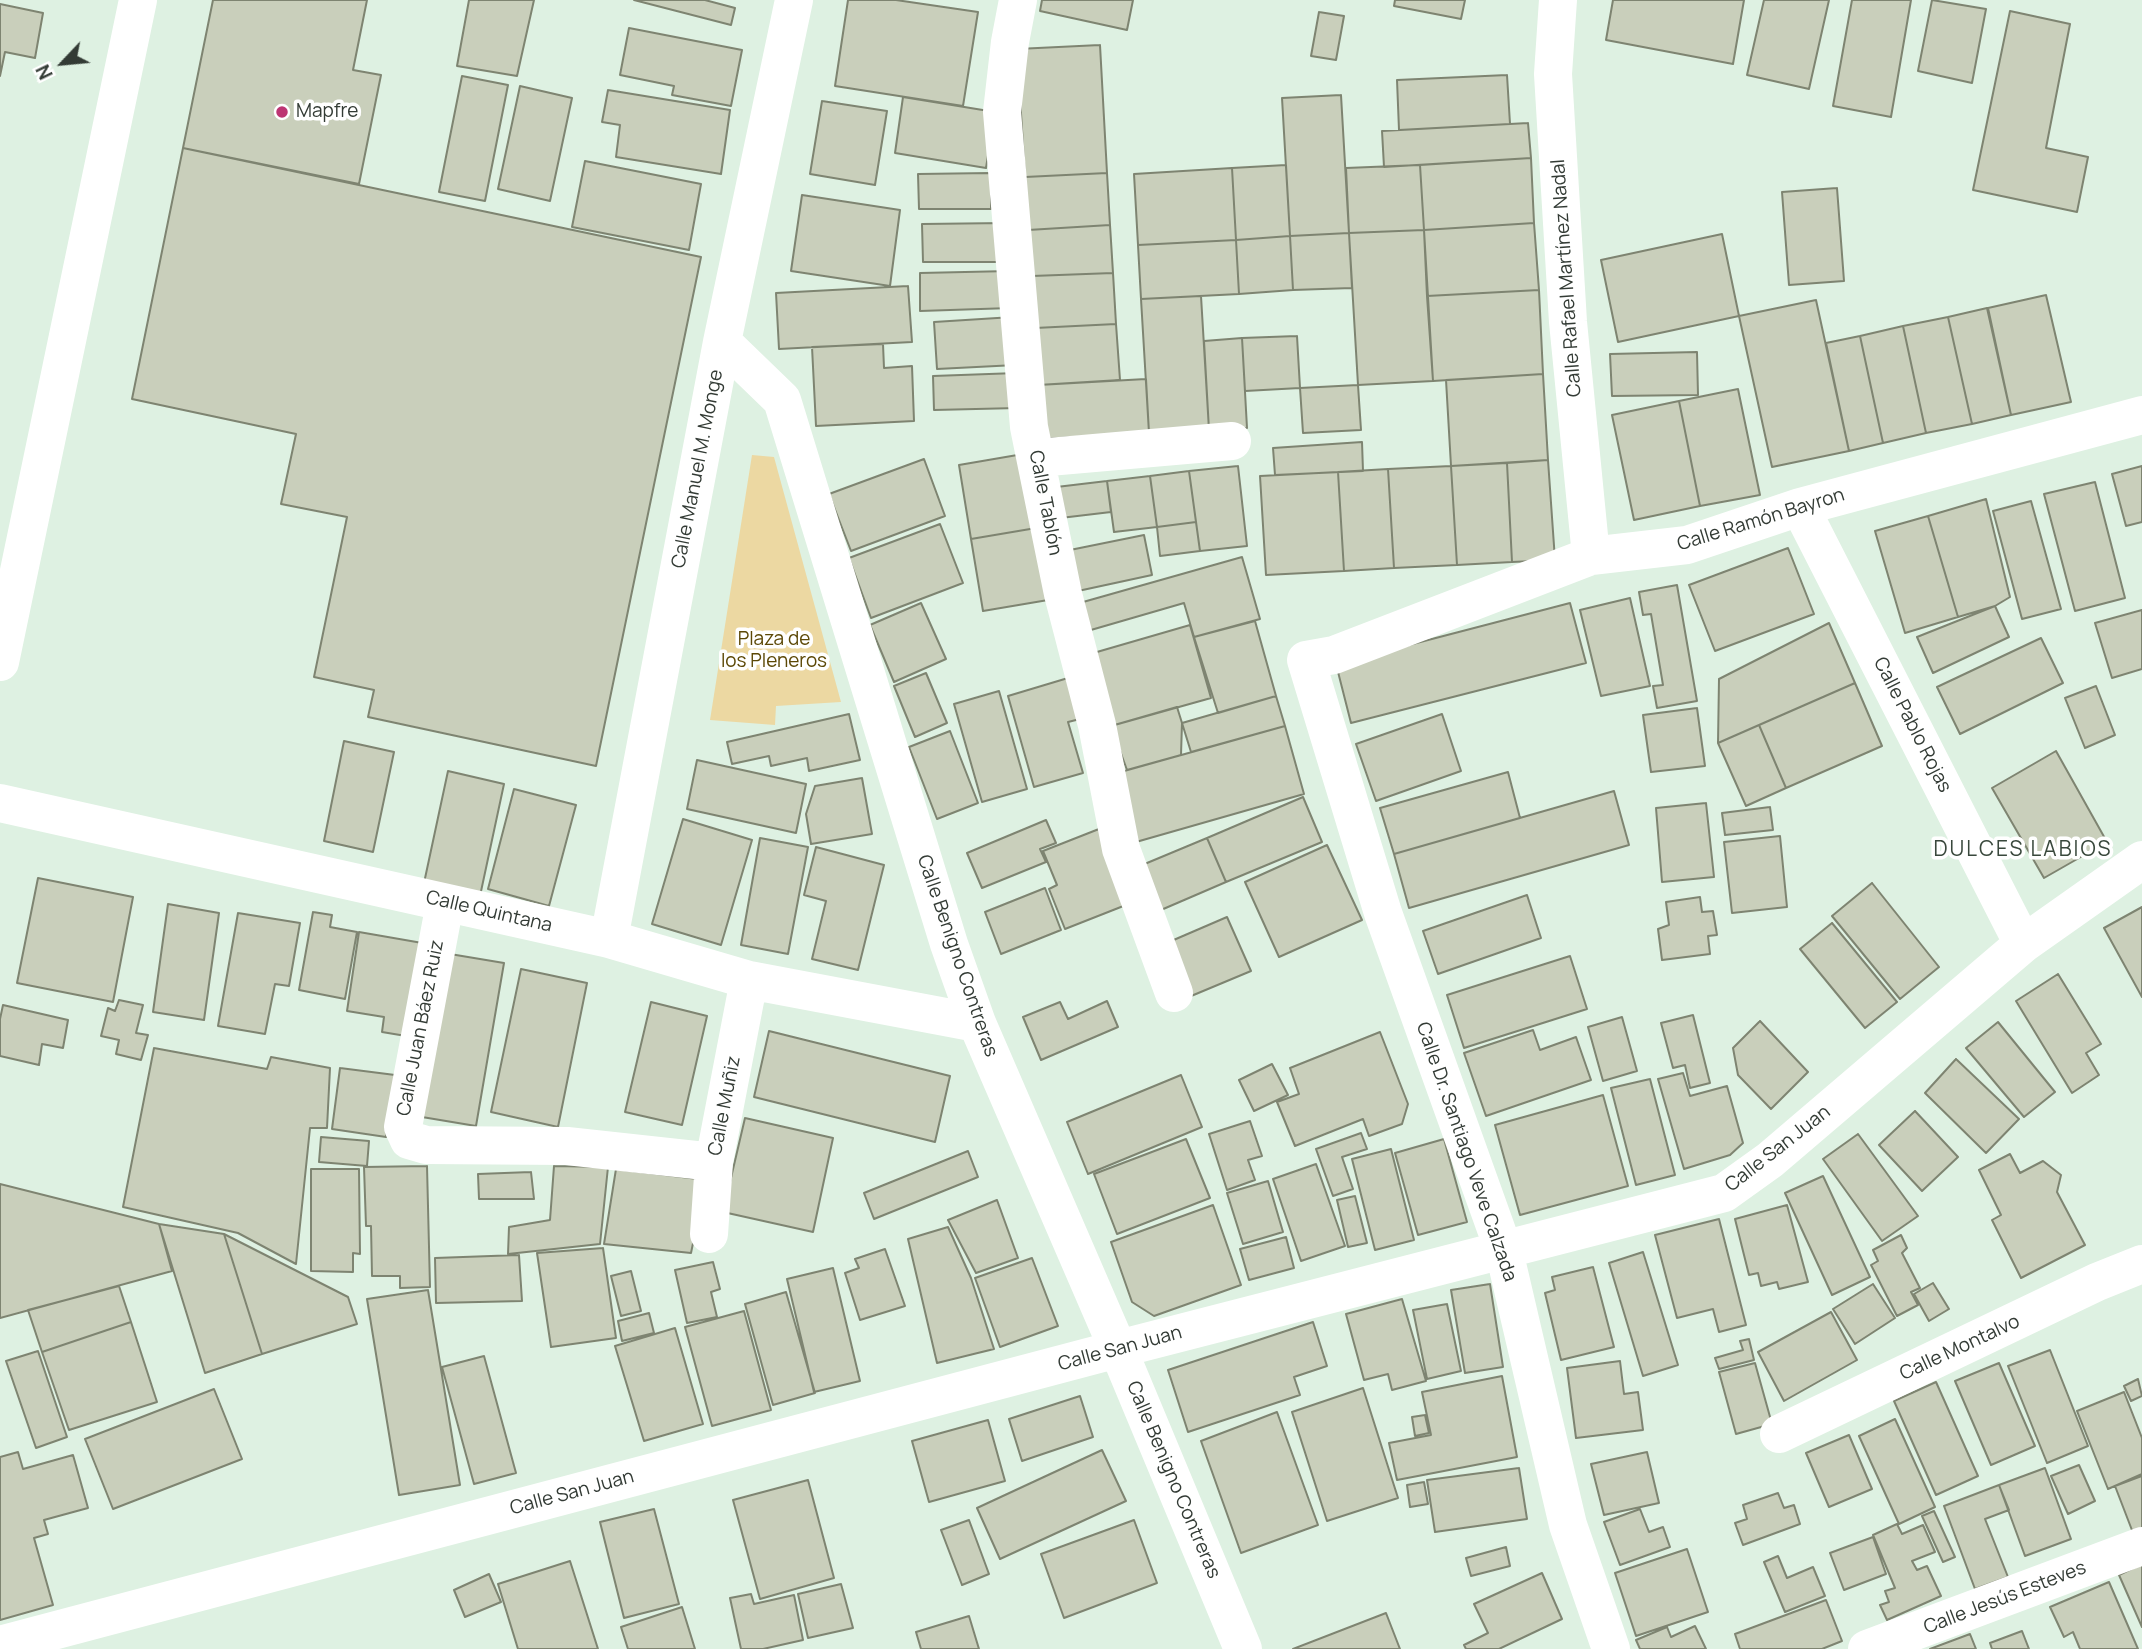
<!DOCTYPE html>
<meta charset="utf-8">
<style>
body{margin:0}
#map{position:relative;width:2142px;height:1649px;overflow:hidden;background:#def1e2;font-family:Manrope,sans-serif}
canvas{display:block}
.north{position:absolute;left:28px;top:28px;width:70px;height:70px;-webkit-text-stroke:5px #fff;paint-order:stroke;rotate:244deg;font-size:19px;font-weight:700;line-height:28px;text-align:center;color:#333b35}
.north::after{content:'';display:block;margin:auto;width:24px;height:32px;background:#333b35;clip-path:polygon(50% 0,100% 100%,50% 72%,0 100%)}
</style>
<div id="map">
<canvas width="2142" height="1649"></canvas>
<div class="north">N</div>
</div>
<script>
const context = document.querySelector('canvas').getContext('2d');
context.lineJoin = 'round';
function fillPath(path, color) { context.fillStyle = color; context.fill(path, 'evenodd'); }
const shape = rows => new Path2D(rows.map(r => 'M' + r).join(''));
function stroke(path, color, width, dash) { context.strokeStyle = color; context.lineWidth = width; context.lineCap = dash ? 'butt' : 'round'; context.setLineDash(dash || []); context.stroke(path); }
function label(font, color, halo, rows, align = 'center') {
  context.font = font + ' Manrope,sans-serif'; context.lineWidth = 7; context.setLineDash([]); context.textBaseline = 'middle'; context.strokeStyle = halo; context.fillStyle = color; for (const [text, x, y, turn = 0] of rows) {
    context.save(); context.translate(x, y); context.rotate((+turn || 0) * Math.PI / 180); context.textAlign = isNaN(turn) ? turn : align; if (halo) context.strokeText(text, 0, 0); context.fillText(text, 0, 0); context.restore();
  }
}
fillPath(shape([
 [752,455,774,457,841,702,776,706,775,725,710,720]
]), '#ecd8a2');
const building = shape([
 [213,0,367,0,353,70,381,75,359,184,183,148,213,0],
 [469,0,534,0,517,76,457,66,469,0],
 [634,0,705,0,735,8,731,25,634,0],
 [848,0,896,0,978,12,963,106,835,86,848,0],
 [1042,0,1133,0,1127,30,1040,11,1042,0],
 [1395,0,1465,0,1461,19,1394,6,1395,0],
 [1613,0,1744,0,1733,64,1606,40,1613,0],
 [1764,0,1829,0,1809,89,1747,75,1764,0],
 [1852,0,1911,0,1891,117,1833,106,1852,0],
 [1932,0,1986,9,1972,83,1918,71,1932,0],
 [0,4,43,13,35,58,5,52,0,76,0,4],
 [2010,11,2070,24,2046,148,2088,157,2077,212,1973,190,2010,11],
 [1319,12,1344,16,1336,60,1311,56,1319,12],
 [629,28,742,50,731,106,672,95,674,86,620,75,629,28],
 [1100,45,1107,173,1025,177,1017,49,1100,45],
 [1507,75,1510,124,1399,130,1397,80,1507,75],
 [462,76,508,85,485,201,439,192,462,76],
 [520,86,572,98,550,201,498,189,520,86],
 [608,90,730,110,721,174,616,157,620,125,602,122,608,90],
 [1341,95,1349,233,1290,236,1282,98,1341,95],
 [903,97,995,112,986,168,895,153,903,97],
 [822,101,887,111,875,185,810,174,822,101],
 [1528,123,1531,158,1384,167,1382,131,1528,123],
 [183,148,701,257,596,766,368,717,374,690,314,677,347,517,281,504,296,434,132,399,183,148],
 [1531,158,1534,223,1424,230,1420,165,1531,158],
 [585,161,701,184,689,250,572,227,585,161],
 [1286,165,1290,236,1236,240,1232,168,1286,165],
 [1420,165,1424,230,1349,233,1346,168,1420,165],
 [1232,168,1236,240,1138,245,1134,174,1232,168],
 [991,173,991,209,919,209,918,174,991,173],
 [1107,173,1110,225,1028,230,1025,177,1107,173],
 [1837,188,1844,281,1789,285,1782,192,1837,188],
 [802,195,900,210,890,286,791,271,802,195],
 [1006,223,1006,262,923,262,922,224,1006,223],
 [1534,223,1539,290,1427,296,1424,230,1534,223],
 [1110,225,1113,273,1032,276,1028,230,1110,225],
 [1424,230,1433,381,1358,385,1349,233,1424,230],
 [1349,233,1352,288,1293,290,1290,236,1349,233],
 [1722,234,1739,316,1618,342,1601,260,1722,234],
 [1290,236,1293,290,1239,294,1236,240,1290,236],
 [1236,240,1239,294,1141,299,1138,245,1236,240],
 [1010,271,1011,308,920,311,920,273,1010,271],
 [1113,273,1116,324,1035,328,1032,276,1113,273],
 [908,286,912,342,779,349,776,293,908,286],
 [1539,290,1543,374,1433,381,1427,296,1539,290],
 [2046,295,2071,402,2011,415,1988,308,2046,295],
 [1201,296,1209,430,1149,433,1141,299,1201,296],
 [1816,300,1849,451,1772,467,1739,316,1816,300],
 [1987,308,2011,415,1972,424,1948,317,1987,308],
 [1013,317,1016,365,937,369,934,322,1013,317],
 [1948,317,1972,424,1926,433,1903,326,1948,317],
 [1116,324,1120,380,1038,385,1035,328,1116,324],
 [1903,326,1926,433,1883,443,1860,336,1903,326],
 [1297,336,1300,388,1245,391,1242,338,1297,336],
 [1860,336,1883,443,1849,451,1826,343,1860,336],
 [1242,338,1247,428,1209,430,1204,341,1242,338],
 [883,344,884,368,912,366,914,421,816,426,812,347,883,344],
 [1697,352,1698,395,1612,396,1610,354,1697,352],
 [1017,373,1018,408,934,410,933,376,1017,373],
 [1543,374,1548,460,1451,466,1446,380,1543,374],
 [1146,379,1149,433,1041,439,1038,385,1146,379],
 [1358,385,1361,430,1303,433,1300,388,1358,385],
 [1738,389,1760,495,1700,506,1679,401,1738,389],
 [1679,401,1700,506,1634,520,1612,415,1679,401],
 [1362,442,1363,471,1275,475,1273,448,1362,442],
 [1029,453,1042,527,971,539,959,465,1029,453],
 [924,459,945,516,851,551,829,494,924,459],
 [1548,460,1555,560,1512,562,1507,463,1548,460],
 [1507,463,1512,562,1457,565,1451,466,1507,463],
 [1238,466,1247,546,1200,551,1189,471,1238,466],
 [1451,466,1457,565,1394,568,1388,469,1451,466],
 [2142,466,2142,522,2126,526,2112,474,2142,466],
 [1388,469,1394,568,1344,571,1338,472,1388,469],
 [1189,471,1196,522,1157,527,1150,476,1189,471],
 [1338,472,1344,571,1266,575,1260,476,1338,472],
 [1150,476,1157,527,1114,532,1107,481,1150,476],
 [1107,481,1111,512,1052,519,1048,488,1107,481],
 [2095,482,2125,598,2075,611,2044,494,2095,482],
 [1986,499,2010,597,1995,606,1958,617,1928,516,1986,499],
 [2031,501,2061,609,2022,619,1993,511,2031,501],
 [1928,516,1958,617,1905,633,1875,531,1928,516],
 [1196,522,1200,551,1160,556,1157,527,1196,522],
 [940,524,963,583,871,618,849,558,940,524],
 [1042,527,1054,599,983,611,971,539,1042,527],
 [1144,535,1152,575,1078,591,1070,550,1144,535],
 [1788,548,1814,614,1715,651,1689,585,1788,548],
 [1242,557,1260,619,1194,637,1184,603,1084,632,1076,604,1242,557],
 [1677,585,1697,701,1657,708,1653,686,1663,685,1651,614,1643,615,1639,592,1677,585],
 [1630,598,1650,686,1601,696,1580,610,1630,598],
 [921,603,946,659,894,682,870,625,921,603],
 [1570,603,1586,663,1351,723,1336,664,1570,603],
 [1995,606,2009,637,1933,673,1917,637,1995,606],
 [2142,610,2142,669,2112,678,2095,623,2142,610],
 [1255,621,1276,696,1218,713,1194,637,1255,621],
 [1829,623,1855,683,1718,743,1719,679,1829,623],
 [1190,625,1211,698,1111,726,1090,654,1190,625],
 [2041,638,2063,683,1960,734,1937,687,2041,638],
 [926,673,947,723,915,737,894,686,926,673],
 [1068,678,1080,719,1068,722,1083,773,1034,787,1008,696,1068,678],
 [1855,683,1882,746,1786,788,1759,725,1855,683],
 [2096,686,2115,735,2085,748,2065,698,2096,686],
 [999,691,1027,789,982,802,954,704,999,691],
 [1276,696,1285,726,1191,752,1182,723,1276,696],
 [1177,707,1182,723,1181,755,1127,770,1111,726,1177,707],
 [1697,708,1705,766,1651,772,1643,715,1697,708],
 [849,714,860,760,809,771,807,758,771,766,769,756,732,764,727,742,849,714],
 [1442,714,1461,771,1376,801,1356,744,1442,714],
 [1759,725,1786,788,1746,806,1718,743,1759,725],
 [1285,726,1304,794,1136,842,1117,773,1285,726],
 [950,731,978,803,937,819,909,747,950,731],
 [344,741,394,752,373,852,324,841,344,741],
 [2056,751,2107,842,2044,878,1992,788,2056,751],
 [697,760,806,784,796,833,687,809,697,760],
 [448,771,504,784,480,896,424,883,448,771],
 [1508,772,1520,818,1394,854,1380,808,1508,772],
 [862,778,872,834,811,844,806,814,815,786,862,778],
 [514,789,576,805,549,906,488,889,514,789],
 [1614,791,1629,845,1409,908,1394,854,1614,791],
 [1303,797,1322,842,1226,882,1207,838,1303,797],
 [1706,803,1714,877,1662,882,1656,808,1706,803],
 [1770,807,1773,830,1725,835,1722,813,1770,807],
 [683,819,752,840,721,945,652,924,683,819],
 [1046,820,1056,843,1040,849,1046,862,982,888,967,853,1046,820],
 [1104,827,1131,903,1065,929,1049,889,1057,885,1043,851,1104,827],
 [1780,836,1787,907,1732,913,1724,842,1780,836],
 [760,838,808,847,788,954,741,945,760,838],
 [1207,838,1226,882,1154,913,1135,868,1207,838],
 [1327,845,1362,920,1279,957,1245,882,1327,845],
 [816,847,884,865,858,970,812,959,826,901,804,895,816,847],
 [38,878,133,897,113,1002,17,983,38,878],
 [1872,883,1939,967,1900,999,1832,916,1872,883],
 [1045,888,1061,930,1001,954,985,912,1045,888],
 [1527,895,1541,938,1438,974,1423,931,1527,895],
 [1700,897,1702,912,1713,911,1717,935,1708,936,1710,954,1662,960,1658,929,1669,925,1666,902,1700,897],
 [168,904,219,913,204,1020,153,1012,168,904],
 [2142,907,2142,997,2104,928,2142,907],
 [313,912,332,915,330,927,357,932,345,999,299,990,313,912],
 [238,913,300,923,289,986,275,984,265,1034,218,1026,238,913],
 [1227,917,1251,971,1184,999,1162,945,1227,917],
 [1832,923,1897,1002,1865,1028,1800,949,1832,923],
 [359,932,428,944,412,1037,382,1032,384,1017,347,1011,359,932],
 [444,953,504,963,476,1126,416,1116,444,953],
 [1570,956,1587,1009,1464,1048,1447,995,1570,956],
 [521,969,587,983,558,1127,491,1112,521,969],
 [2058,974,2101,1044,2086,1053,2099,1075,2072,1093,2016,1001,2058,974],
 [119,1000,143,1005,136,1033,148,1035,141,1060,116,1054,119,1040,101,1036,108,1008,115,1011,119,1000],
 [1107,1001,1118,1027,1041,1060,1023,1017,1060,1002,1068,1019,1107,1001],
 [651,1002,707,1016,682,1125,625,1112,651,1002],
 [3,1005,68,1020,63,1048,42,1044,39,1065,0,1056,0,1019,3,1005],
 [1693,1015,1710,1083,1690,1088,1685,1065,1673,1068,1661,1023,1693,1015],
 [1622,1017,1637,1071,1603,1081,1588,1027,1622,1017],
 [1760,1021,1808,1072,1771,1109,1738,1075,1733,1048,1760,1021],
 [1998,1022,2055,1092,2024,1117,1966,1048,1998,1022],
 [1533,1030,1540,1050,1576,1037,1591,1080,1486,1116,1464,1053,1533,1030],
 [769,1031,950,1076,935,1142,754,1097,769,1031],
 [1380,1032,1408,1104,1402,1124,1369,1136,1363,1119,1295,1146,1277,1102,1299,1094,1290,1068,1380,1032],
 [154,1048,267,1069,271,1057,330,1068,327,1128,310,1128,296,1264,238,1233,123,1207,154,1048],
 [1956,1059,2019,1119,1986,1153,1925,1093,1956,1059],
 [1272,1064,1288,1095,1254,1111,1239,1080,1272,1064],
 [340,1068,395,1075,386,1137,332,1129,340,1068],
 [1683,1073,1690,1096,1727,1086,1743,1143,1730,1155,1684,1169,1658,1079,1683,1073],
 [1181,1075,1202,1127,1088,1174,1067,1122,1181,1075],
 [1650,1079,1675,1175,1636,1185,1611,1088,1650,1079],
 [1603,1095,1628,1186,1520,1215,1495,1125,1603,1095],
 [1915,1111,1958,1157,1922,1191,1879,1145,1915,1111],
 [745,1118,833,1138,813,1232,723,1212,745,1118],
 [1250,1121,1262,1156,1248,1160,1255,1180,1227,1190,1209,1134,1250,1121],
 [1361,1133,1367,1149,1342,1157,1353,1189,1333,1196,1316,1149,1361,1133],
 [1858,1134,1918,1216,1882,1241,1823,1159,1858,1134],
 [321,1137,369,1141,367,1166,319,1162,321,1137],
 [1186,1139,1210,1198,1117,1234,1094,1174,1186,1139],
 [1444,1139,1467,1222,1418,1235,1395,1153,1444,1139],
 [1391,1149,1414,1240,1375,1250,1352,1159,1391,1149],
 [968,1151,978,1177,874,1219,864,1193,968,1151],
 [2010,1154,2020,1173,2043,1161,2061,1175,2057,1192,2085,1245,2021,1278,1992,1220,2001,1215,1979,1170,2010,1154],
 [1316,1164,1345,1246,1301,1261,1273,1179,1316,1164],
 [427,1166,430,1287,400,1288,400,1276,372,1276,371,1226,366,1226,364,1167,427,1166],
 [554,1166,608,1167,600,1244,508,1254,509,1227,550,1220,554,1166],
 [311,1169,359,1169,360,1254,353,1253,353,1272,311,1271,311,1169],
 [616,1169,706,1180,691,1253,604,1244,616,1169],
 [531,1172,534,1199,479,1199,478,1174,531,1172],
 [1823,1176,1870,1277,1832,1295,1785,1193,1823,1176],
 [1268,1181,1283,1232,1243,1244,1227,1193,1268,1181],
 [0,1184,159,1224,172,1271,0,1318,0,1184],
 [1355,1196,1367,1243,1348,1247,1337,1200,1355,1196],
 [997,1200,1018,1258,976,1273,948,1220,997,1200],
 [1213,1205,1241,1285,1154,1316,1132,1302,1111,1242,1213,1205],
 [1787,1205,1808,1282,1779,1289,1777,1282,1761,1286,1758,1273,1749,1275,1735,1219,1787,1205],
 [1719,1219,1746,1325,1719,1332,1713,1309,1677,1318,1655,1235,1719,1219],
 [159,1224,224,1234,262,1354,205,1373,159,1224],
 [948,1227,971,1278,994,1349,937,1363,908,1239,948,1227],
 [224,1234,348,1297,357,1324,262,1354,224,1234],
 [1901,1235,1907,1248,1902,1253,1920,1288,1911,1292,1918,1305,1897,1316,1871,1265,1878,1261,1873,1250,1901,1235],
 [1286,1237,1294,1268,1249,1280,1240,1249,1286,1237],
 [603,1248,616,1338,551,1347,537,1253,603,1248],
 [885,1249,905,1306,860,1320,845,1273,859,1268,855,1259,885,1249],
 [1643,1252,1678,1365,1643,1376,1609,1263,1643,1252],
 [519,1255,522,1301,436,1303,435,1258,519,1255],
 [1032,1258,1058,1326,1000,1347,975,1278,1032,1258],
 [713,1262,720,1289,711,1292,717,1317,687,1323,675,1270,713,1262],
 [1593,1267,1614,1347,1561,1360,1545,1293,1555,1290,1552,1277,1593,1267],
 [833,1268,860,1381,814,1392,787,1279,833,1268],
 [631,1271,641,1311,621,1316,611,1276,631,1271],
 [1933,1283,1949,1309,1929,1321,1914,1294,1933,1283],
 [1490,1284,1503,1367,1465,1373,1451,1290,1490,1284],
 [1873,1284,1895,1318,1855,1344,1833,1309,1873,1284],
 [119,1286,131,1322,42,1352,28,1310,119,1286],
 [428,1290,460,1485,399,1495,367,1299,428,1290],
 [786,1292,815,1393,773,1405,745,1304,786,1292],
 [1402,1299,1426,1381,1392,1390,1388,1374,1364,1380,1346,1314,1402,1299],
 [1447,1304,1461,1371,1427,1379,1413,1310,1447,1304],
 [744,1311,771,1410,712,1426,685,1327,744,1311],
 [1831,1312,1857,1360,1784,1401,1758,1352,1831,1312],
 [649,1313,654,1333,622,1341,618,1321,649,1313],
 [131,1322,157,1402,69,1430,42,1352,131,1322],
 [1313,1322,1327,1366,1294,1377,1300,1395,1188,1432,1168,1370,1313,1322],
 [675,1328,703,1424,644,1441,615,1346,675,1328],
 [1749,1339,1754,1360,1719,1369,1715,1358,1743,1350,1740,1341,1749,1339],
 [2050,1350,2088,1446,2047,1463,2008,1366,2050,1350],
 [38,1351,67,1437,36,1448,6,1361,38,1351],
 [484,1356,516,1473,474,1484,442,1367,484,1356],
 [1620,1361,1624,1394,1638,1392,1643,1430,1576,1438,1567,1368,1620,1361],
 [1755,1363,1772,1424,1736,1434,1719,1372,1755,1363],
 [1999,1363,2035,1446,1991,1465,1955,1381,1999,1363],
 [1502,1376,1517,1457,1397,1480,1389,1443,1431,1435,1422,1392,1502,1376],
 [2138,1379,2142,1396,2131,1401,2124,1386,2138,1379],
 [1936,1382,1978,1476,1936,1495,1894,1401,1936,1382],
 [1363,1388,1398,1498,1327,1521,1292,1412,1363,1388],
 [214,1389,242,1459,113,1509,85,1439,214,1389],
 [2124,1392,2142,1438,2142,1474,2108,1489,2077,1411,2124,1392],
 [1080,1396,1093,1437,1022,1461,1009,1419,1080,1396],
 [1277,1412,1318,1525,1241,1553,1201,1441,1277,1412],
 [1425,1415,1429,1433,1415,1436,1412,1417,1425,1415],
 [1895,1419,1935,1507,1899,1524,1859,1436,1895,1419],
 [988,1420,1005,1481,929,1502,912,1441,988,1420],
 [1849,1435,1872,1489,1829,1507,1806,1453,1849,1435],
 [1102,1450,1126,1501,1000,1559,977,1508,1102,1450],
 [18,1452,23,1469,73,1455,88,1508,44,1520,48,1534,34,1538,53,1605,0,1620,0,1457,18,1452],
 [1647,1452,1659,1503,1604,1515,1591,1464,1647,1452],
 [2079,1465,2095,1501,2068,1514,2051,1476,2079,1465],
 [1519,1468,1527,1519,1435,1532,1427,1480,1519,1468],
 [2045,1468,2071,1539,2025,1556,1999,1485,2045,1468],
 [2142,1476,2142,1535,2135,1538,2115,1486,2142,1476],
 [808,1480,834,1578,760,1599,733,1500,808,1480],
 [1424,1482,1428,1504,1410,1507,1407,1485,1424,1482],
 [1999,1485,2009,1510,1985,1519,2008,1577,1975,1589,1944,1506,1999,1485],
 [1778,1493,1784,1508,1794,1505,1800,1524,1743,1545,1735,1523,1747,1519,1743,1505,1778,1493],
 [654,1509,679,1604,624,1618,600,1522,654,1509],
 [1640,1509,1649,1532,1663,1527,1670,1547,1620,1565,1604,1522,1640,1509],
 [1934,1511,1955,1557,1943,1562,1922,1516,1934,1511],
 [969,1520,989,1574,962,1585,941,1530,969,1520],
 [1134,1520,1157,1583,1064,1618,1041,1554,1134,1520],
 [1897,1524,1902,1534,1923,1525,1935,1552,1912,1561,1917,1570,1927,1566,1941,1596,1887,1620,1880,1605,1889,1602,1885,1591,1895,1588,1873,1535,1897,1524],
 [1873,1537,1886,1574,1844,1590,1830,1553,1873,1537],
 [1506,1547,1510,1566,1471,1576,1466,1558,1506,1547],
 [1687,1549,1708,1612,1636,1636,1615,1573,1687,1549],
 [1778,1556,1787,1578,1813,1567,1825,1596,1785,1612,1764,1562,1778,1556],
 [570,1561,598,1649,518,1649,498,1584,570,1561],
 [2142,1564,2142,1627,2119,1575,2142,1564],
 [1542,1573,1562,1619,1499,1649,1466,1649,1464,1645,1488,1633,1474,1604,1542,1573],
 [489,1574,501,1602,465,1617,454,1590,489,1574],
 [2109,1582,2138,1649,2080,1649,2073,1632,2064,1637,2050,1607,2109,1582],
 [841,1584,853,1628,808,1638,798,1594,841,1584],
 [751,1594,754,1604,794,1595,803,1640,763,1649,741,1649,730,1598,751,1594],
 [1826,1600,1842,1641,1822,1649,1740,1649,1735,1634,1826,1600],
 [682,1607,695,1649,628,1649,621,1627,682,1607],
 [1386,1613,1400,1649,1293,1649,1386,1613],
 [969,1616,979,1649,921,1649,916,1632,969,1616],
 [1695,1626,1706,1649,1640,1649,1636,1640,1667,1627,1671,1637,1695,1626],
 [2022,1631,2029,1649,1992,1649,1990,1643,2022,1631],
 [1970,1634,1976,1649,1930,1649,1970,1634]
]);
fillPath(building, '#c9cfbb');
stroke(building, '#7e8471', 2);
stroke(shape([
 [1018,0,1010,42,1002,112,1029,427,1063,594,1097,725,1121,849,1174,993],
 [1558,0,1553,74,1568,322,1591,556],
 [722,342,782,400,949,944,977,1023,1118,1349,1243,1649],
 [1037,458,1232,441],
 [1800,507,2023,944],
 [0,662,138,0],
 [0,803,609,939,749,980,977,1023],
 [445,903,403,1127,409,1140,426,1145,567,1146,714,1162],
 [609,939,722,342,794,0],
 [709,1234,714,1162,749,980],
 [1779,1434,2097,1282,2142,1264],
 [0,1645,1118,1349,1724,1193,1770,1160,2023,944,2142,860],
 [1611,1649,1568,1525,1504,1251,1383,913,1306,660,1334,655,1591,556,1687,545,1800,507,2142,415],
 [1867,1649,2142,1546]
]), '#fff', 38);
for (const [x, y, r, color] of [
 [282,112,7,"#bd3573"]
]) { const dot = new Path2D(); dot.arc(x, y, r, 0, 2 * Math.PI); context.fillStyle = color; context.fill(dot); stroke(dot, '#fff', 2.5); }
label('19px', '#333b35', '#fff', [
 ["Mapfre",296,112]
], 'left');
label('19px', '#333b35', '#fff', [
 ["Calle Rafael Martínez Nadal",1567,278,-94],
 ["Calle Manuel M. Monge",698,469,-79],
 ["Calle Tablón",1045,503,79],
 ["Calle Ramón Bayron",1761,520,-17],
 ["Calle Pablo Rojas",1912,725,63],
 ["Calle Quintana",489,912,13],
 ["Calle Benigno Contreras",957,956,71],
 ["Calle Juan Báez Ruiz",421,1028,-79],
 ["Calle Muñiz",725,1106,-79],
 ["Calle San Juan",1778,1149,-38],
 ["Calle Dr. Santiago Veve Calzada",1466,1152,71],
 ["Calle Montalvo",1960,1348,-25],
 ["Calle San Juan",1120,1349,-15],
 ["Calle Benigno Contreras",1173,1480,67],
 ["Calle San Juan",572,1493,-15],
 ["Calle Jesús Esteves",2005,1598,-21]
]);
label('19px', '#5c4806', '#fff', [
 ["Plaza de",774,640],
 ["los Pleneros",774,662]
]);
context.letterSpacing = '2px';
label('21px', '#39483c', '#fff', [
 ["DULCES LABIOS",2023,850]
]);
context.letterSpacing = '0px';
</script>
